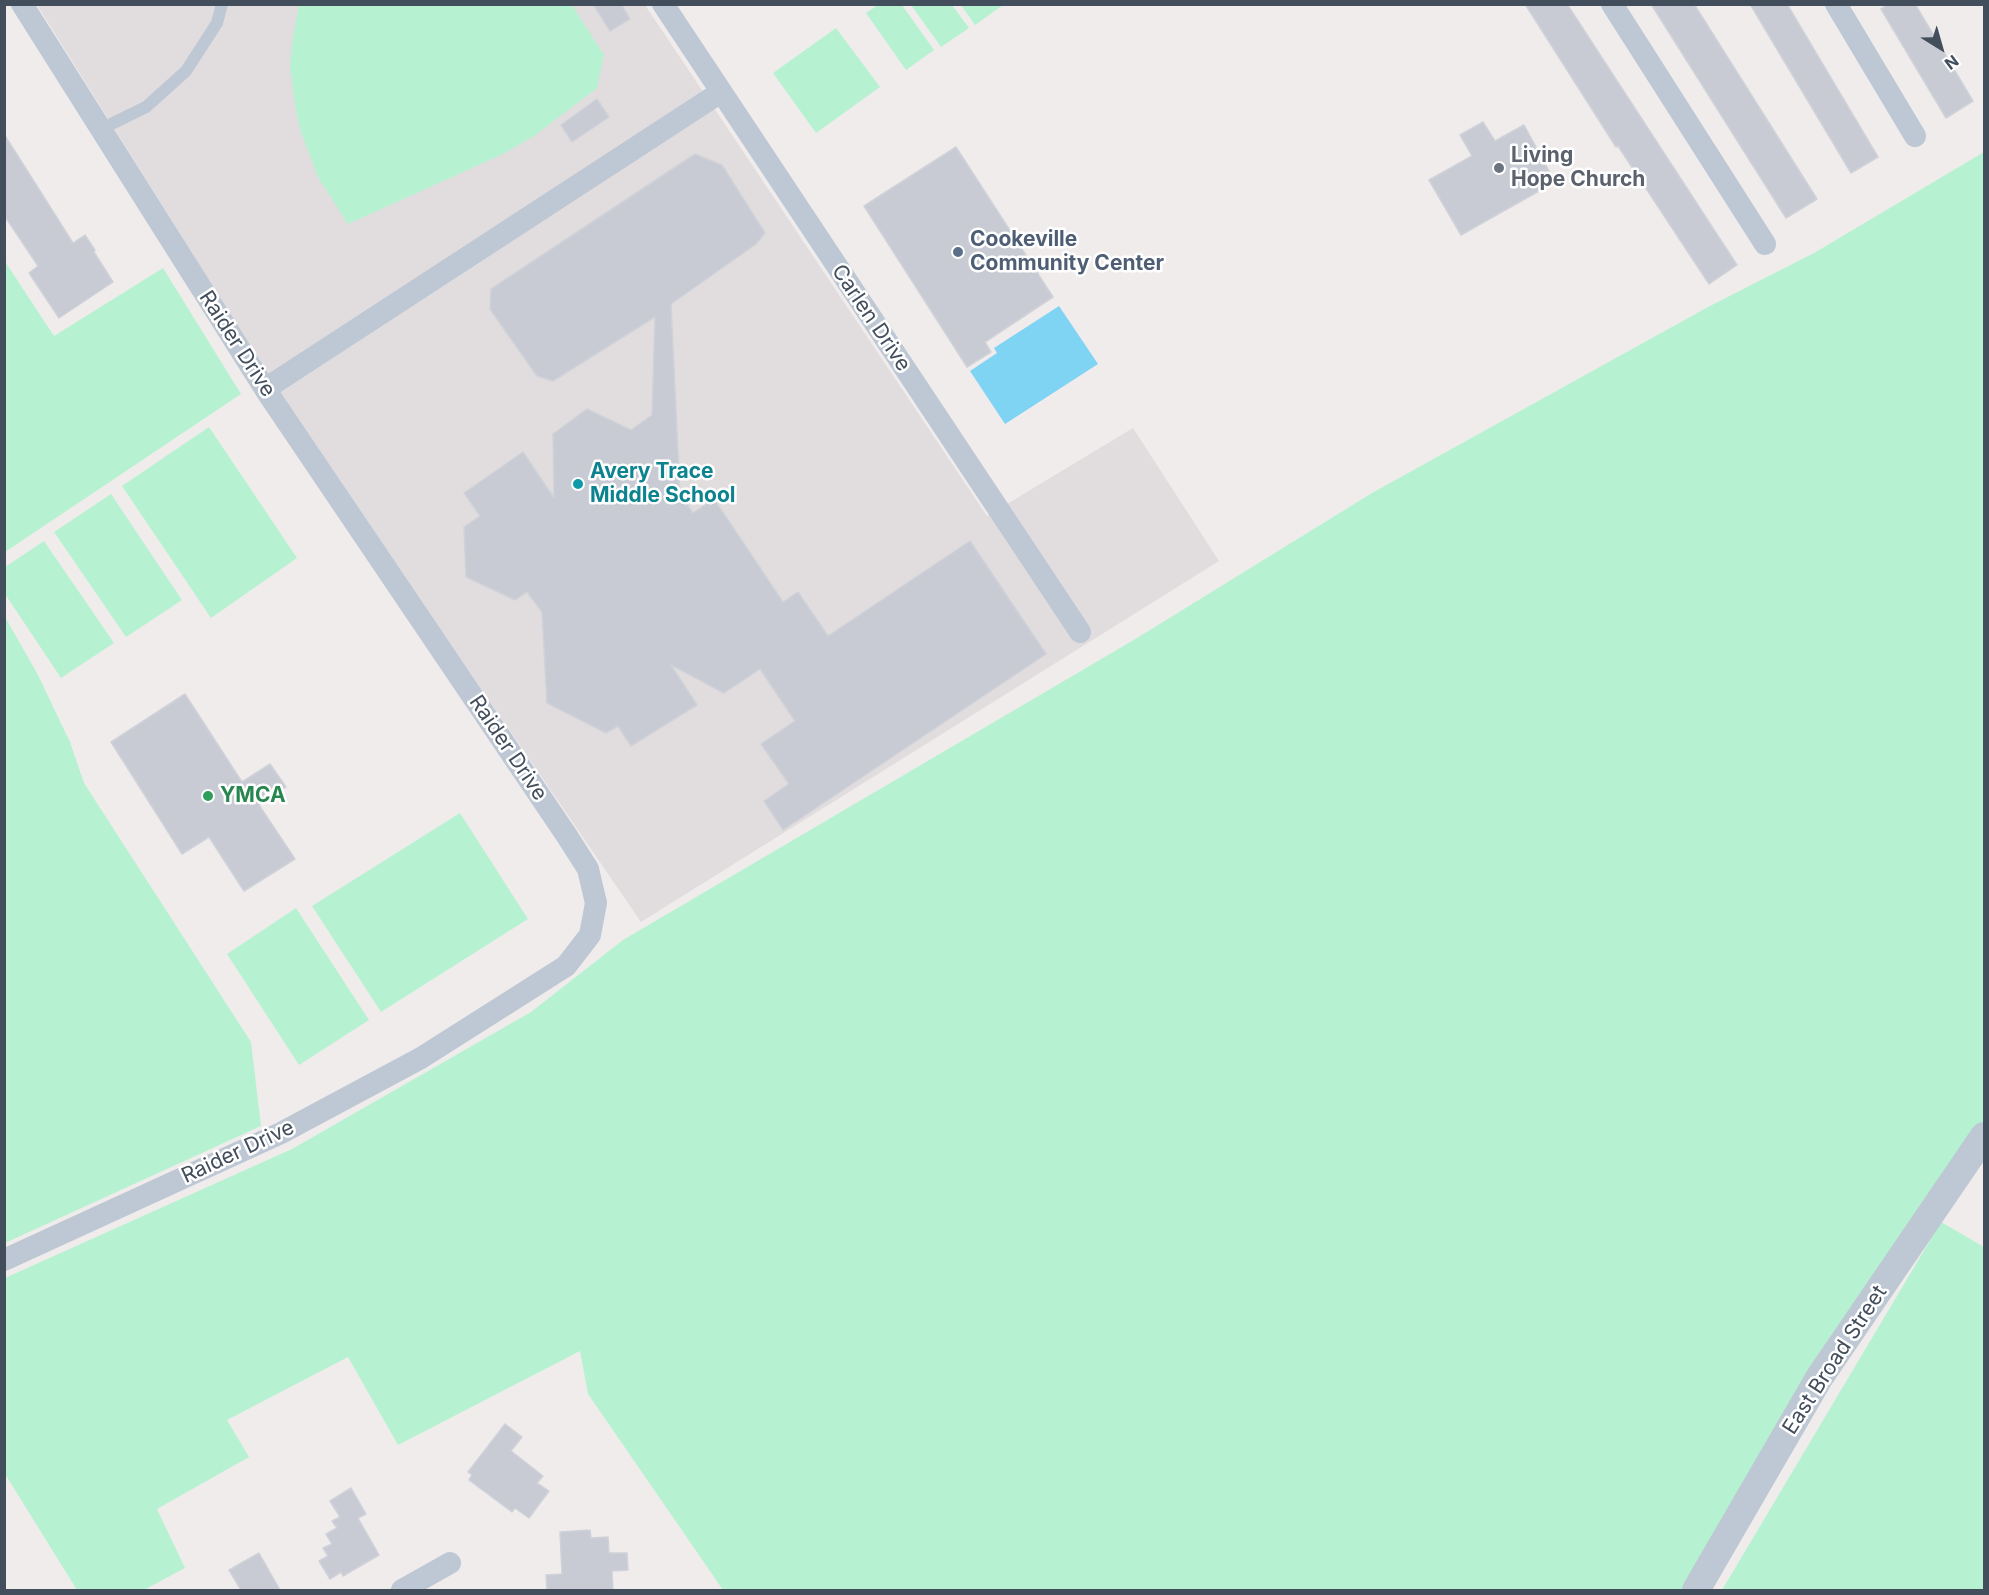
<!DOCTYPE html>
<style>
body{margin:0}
#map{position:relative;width:1989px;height:1595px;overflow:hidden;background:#f0ecec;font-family:Inter,sans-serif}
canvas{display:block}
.frame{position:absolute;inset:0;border:6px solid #434e5c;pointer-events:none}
.north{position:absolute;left:1911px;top:18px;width:60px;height:60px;-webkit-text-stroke:4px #fff;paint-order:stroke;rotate:143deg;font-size:16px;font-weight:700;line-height:24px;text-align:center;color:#434e5c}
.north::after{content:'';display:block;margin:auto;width:21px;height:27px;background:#434e5c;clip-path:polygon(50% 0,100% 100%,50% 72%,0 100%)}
</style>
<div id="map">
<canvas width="1989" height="1595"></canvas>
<div class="frame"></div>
<div class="north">N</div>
</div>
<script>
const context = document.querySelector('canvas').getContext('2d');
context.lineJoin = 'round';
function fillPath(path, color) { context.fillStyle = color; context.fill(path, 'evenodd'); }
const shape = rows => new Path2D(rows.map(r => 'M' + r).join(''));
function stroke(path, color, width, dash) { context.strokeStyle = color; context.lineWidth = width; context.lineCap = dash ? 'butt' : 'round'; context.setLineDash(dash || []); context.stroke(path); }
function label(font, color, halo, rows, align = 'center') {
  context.font = font + ' Inter,sans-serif'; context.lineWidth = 5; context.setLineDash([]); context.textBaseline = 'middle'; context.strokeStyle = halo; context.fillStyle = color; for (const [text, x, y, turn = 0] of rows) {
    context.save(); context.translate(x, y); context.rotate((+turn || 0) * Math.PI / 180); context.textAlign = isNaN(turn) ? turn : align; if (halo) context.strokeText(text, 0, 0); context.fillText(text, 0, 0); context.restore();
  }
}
fillPath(shape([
 [37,5,645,5,987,516,1133,428,1219,561,641,922,347,493,263,367]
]), '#e1ddde');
fillPath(shape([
 [299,4,572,5,604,55,597,88,534,136,503,154,348,224,318,177,301,132,296,111,290,66,292,44],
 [878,5,902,5,934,50,906,70,866,13],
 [911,5,952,5,969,28,941,47],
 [1003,5,975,25,961,5,1003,4],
 [836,28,880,87,816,133,773,73],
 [1984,152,1984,1120,1781,1419,1682,1590,723,1590,588,1394,580,1351,398,1445,348,1357,227,1420,249,1457,157,1509,185,1568,144,1590,77,1590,5,1474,5,1278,292,1149,531,1012,623,940,1137,638,1372,493,1708,307,1814,253],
 [4,260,54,336,163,268,241,394,5,552],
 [209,427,297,558,211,618,122,486],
 [111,494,182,600,126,637,54,532],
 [44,541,114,643,61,678,5,594,5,567],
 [5,617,37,673,70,742,84,783,251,1042,261,1126,5,1243],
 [460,813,528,919,381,1012,312,906],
 [296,908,369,1020,299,1065,227,954],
 [1941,1222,1984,1247,1984,1590,1722,1590]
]), '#b6f2d1');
fillPath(shape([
 [1059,306,1098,364,1005,424,970,371,997,353,994,348]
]), '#7fd3f3');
const building = shape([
 [593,4,621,4,630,19,610,31,593,4],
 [1525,4,1567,4,1737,265,1709,284,1618,146,1616,147,1525,4],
 [1651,4,1694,4,1817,199,1786,218,1651,4],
 [1750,4,1787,4,1878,157,1851,173,1750,4],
 [1889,4,1915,4,1973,101,1946,118,1881,9,1889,4],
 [597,99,609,117,572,142,561,125,597,99],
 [1483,122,1495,141,1524,125,1555,182,1461,235,1429,180,1472,156,1460,135,1483,122],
 [4,134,73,243,85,235,95,250,94,252,113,282,59,318,29,273,38,266,4,215,4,134],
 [956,147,1053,297,985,342,991,352,967,367,864,206,956,147],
 [695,154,722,165,765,233,756,244,671,304,680,494,693,513,714,499,783,602,798,592,828,636,970,541,1046,654,783,830,764,801,789,784,761,744,795,721,760,669,724,693,671,665,697,705,631,746,618,726,606,733,547,703,542,612,527,592,515,600,466,577,464,527,480,516,464,493,523,452,554,498,553,434,587,409,631,430,652,415,655,317,553,381,537,376,490,309,491,289,695,154],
 [185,694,242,782,270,764,286,787,259,805,295,859,244,891,209,837,182,854,111,742,185,694],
 [505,1424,522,1437,511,1451,543,1476,537,1483,549,1491,529,1518,515,1508,512,1512,469,1480,472,1475,468,1472,505,1424],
 [351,1488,366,1514,358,1518,379,1555,343,1576,341,1572,330,1579,319,1561,328,1556,323,1548,332,1544,326,1534,337,1528,332,1521,340,1517,330,1501,351,1488],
 [590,1530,591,1538,608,1537,609,1553,627,1553,628,1570,612,1571,613,1590,547,1590,546,1575,562,1574,560,1532,590,1530],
 [259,1553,280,1590,241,1590,229,1570,259,1553]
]);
fillPath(building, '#c8cbd3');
stroke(building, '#d0d2d9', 1.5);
stroke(shape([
 [101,129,146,107,186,71,217,23,222,4]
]), '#bec8d4', 12);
stroke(shape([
 [663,4,1080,632],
 [1612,4,1765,244],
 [1836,4,1915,136],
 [265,389,721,92],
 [4,1260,281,1133,421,1058,566,966,590,935,596,903,588,869,567,836,265,389,22,4],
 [402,1590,450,1563]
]), '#bec8d4', 22);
stroke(shape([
 [1696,1590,1819,1378,1984,1136]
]), '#bec8d4', 28);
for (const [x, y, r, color] of [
 [1499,168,6,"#6b7280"],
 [958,252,6,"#5c6f8a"],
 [578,484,6,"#0f9aa8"],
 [208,796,6,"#2e9e5b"]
]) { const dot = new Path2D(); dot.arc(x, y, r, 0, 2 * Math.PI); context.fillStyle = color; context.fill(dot); stroke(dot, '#fff', 2); }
label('bold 21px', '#5b616d', '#fff', [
 ["Living",1511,156],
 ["Hope Church",1511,180]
], 'left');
label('bold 21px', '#4e5e75', '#fff', [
 ["Cookeville",970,240],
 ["Community Center",970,264]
], 'left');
label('21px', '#434e5c', '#fff', [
 ["Carlen Drive",871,318,56],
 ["Raider Drive",237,344,57],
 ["Raider Drive",508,748,56],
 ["Raider Drive",238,1152,-25],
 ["East Broad Street",1835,1360,-57]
]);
label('bold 21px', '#0d838f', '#fff', [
 ["Avery Trace",590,472],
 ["Middle School",590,496]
], 'left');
label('bold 21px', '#27864d', '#fff', [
 ["YMCA",220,796]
], 'left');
</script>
